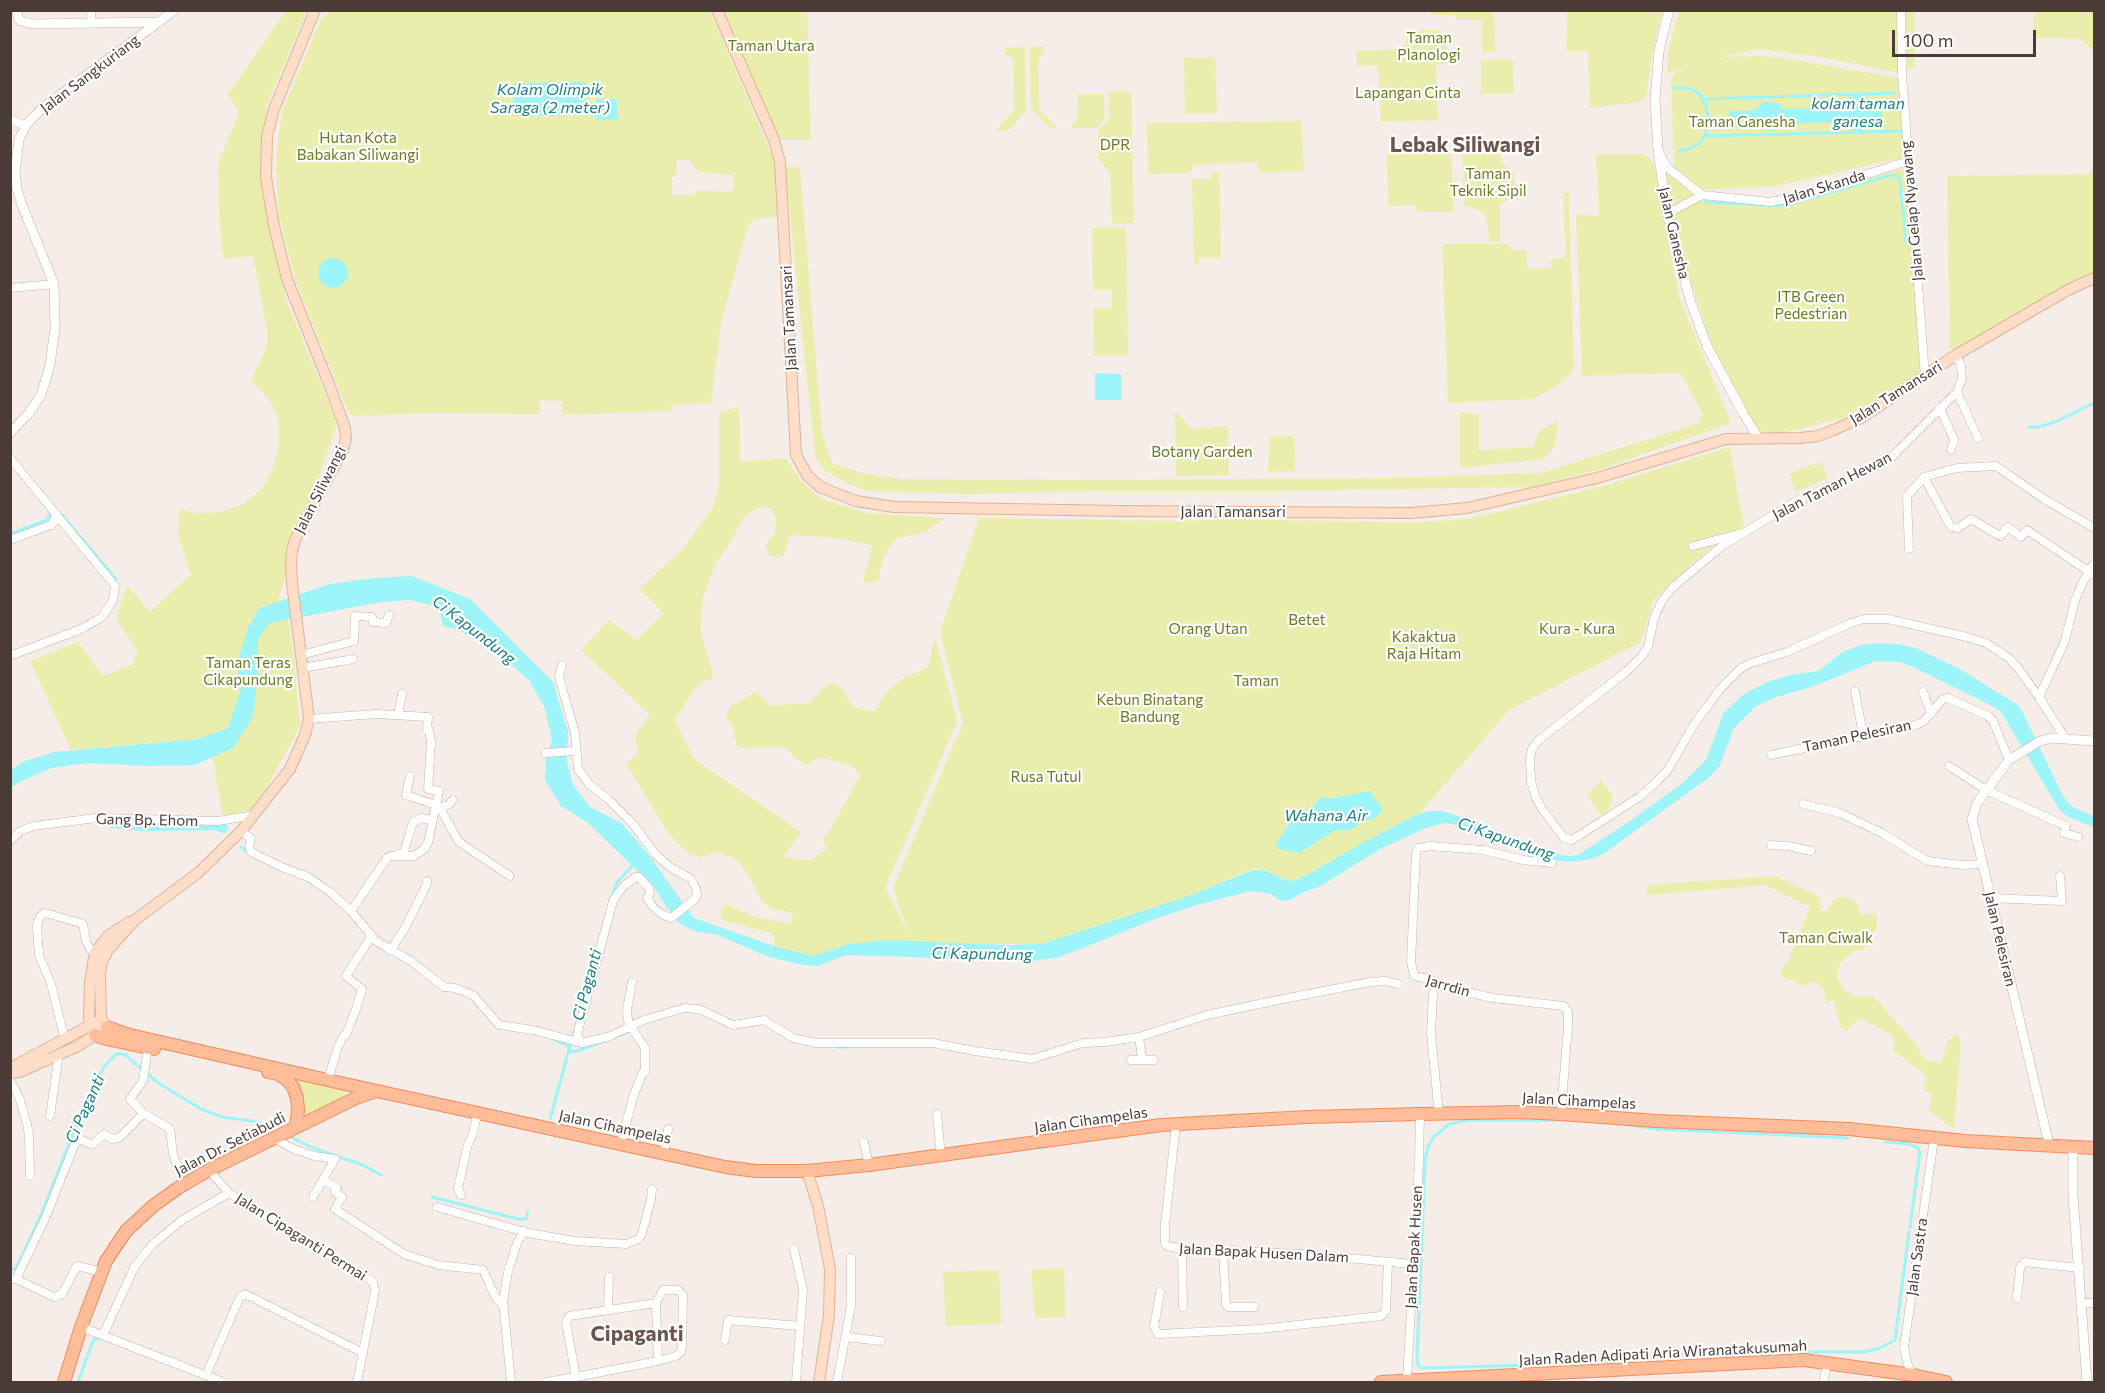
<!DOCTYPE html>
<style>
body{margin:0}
#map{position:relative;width:2105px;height:1393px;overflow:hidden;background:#f6ede8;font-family:Commissioner,sans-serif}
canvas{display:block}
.frame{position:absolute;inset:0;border:12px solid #4a3b36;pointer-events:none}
.scale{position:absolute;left:1892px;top:30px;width:144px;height:27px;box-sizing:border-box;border:3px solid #4a3b36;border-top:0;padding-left:8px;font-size:18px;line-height:21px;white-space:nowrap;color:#4a3b36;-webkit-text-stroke:4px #fff;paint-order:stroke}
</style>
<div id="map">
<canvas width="2105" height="1393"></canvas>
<div class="frame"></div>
<div class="scale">100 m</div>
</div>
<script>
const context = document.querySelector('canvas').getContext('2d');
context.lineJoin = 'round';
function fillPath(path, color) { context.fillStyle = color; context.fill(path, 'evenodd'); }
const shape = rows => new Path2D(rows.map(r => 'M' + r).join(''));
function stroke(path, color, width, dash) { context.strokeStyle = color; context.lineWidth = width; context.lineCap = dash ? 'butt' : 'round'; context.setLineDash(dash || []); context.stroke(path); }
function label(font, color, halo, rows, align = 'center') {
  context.font = font + ' Commissioner,sans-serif'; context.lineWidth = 4.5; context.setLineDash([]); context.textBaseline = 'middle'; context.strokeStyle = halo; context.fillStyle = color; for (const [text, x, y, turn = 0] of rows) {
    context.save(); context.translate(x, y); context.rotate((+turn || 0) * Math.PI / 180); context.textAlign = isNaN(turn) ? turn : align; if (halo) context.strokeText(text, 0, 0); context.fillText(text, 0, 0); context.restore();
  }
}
fillPath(shape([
 [286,11,307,11,266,107,277,263,286,300,337,423,278,600,284,599,290,629,295,668,300,726,261,798,251,809,223,818,209,735,198,739,71,750,30,661,78,642,103,676,132,665,138,651,116,619,127,585,150,612,191,574,178,535,179,508,195,513,214,513,242,505,261,490,272,471,279,446,278,418,268,398,251,380,267,347,267,330,253,256,223,259,219,216,218,163,239,113,228,94],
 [329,11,710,11,772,155,775,166,778,213,775,217,755,219,748,226,721,323,711,403,671,405,671,411,562,415,562,401,540,400,539,414,429,413,357,416,350,413,347,409,295,279,278,210,276,169,278,138,283,109,319,24],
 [677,160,689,160,698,172,734,175,733,192,695,190,694,195,672,195,672,177,676,176],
 [717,11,807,11,811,140,774,140],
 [1431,11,1505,11,1494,11,1495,52,1482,53,1482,20,1456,20,1455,15,1431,15],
 [1567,11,1662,11,1652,56,1646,96,1640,102,1590,108,1588,51,1566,51],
 [1679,11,1901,11,1902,74,1827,58,1760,49,1720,57,1760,56,1782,58,1899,78,1905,157,1776,186,1702,190,1675,170,1674,165,1671,81,1675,74,1690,66,1667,74,1668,51],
 [1905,11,1914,11,1915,68,1907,67],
 [2034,11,2094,11,2094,51,2080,39,2033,38],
 [1410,30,1439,30,1446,38,1448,63,1436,64,1438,120,1381,122,1378,66,1357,65,1356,51,1403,49],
 [1044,46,1044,53,1038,60,1039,110,1058,128,1050,128,1031,109,1029,47],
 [1025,47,1026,110,1009,130,995,131,1014,111,1013,59,1005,54,1005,48],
 [1215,57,1217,113,1185,114,1184,58],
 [1513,59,1514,93,1481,94,1481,60],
 [1108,91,1131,92,1134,223,1112,224,1110,172,1098,159,1098,130,1109,120],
 [1077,94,1104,94,1105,118,1097,128,1070,128,1078,118],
 [1301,121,1304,171,1259,173,1258,162,1194,165,1191,173,1149,174,1146,123],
 [1500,142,1501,162,1514,173,1515,196,1500,204,1500,242,1490,242,1485,213,1464,205,1462,143],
 [1451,151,1454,212,1417,212,1416,205,1389,206,1386,154],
 [1596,154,1643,154,1654,163,1679,297,1731,423,1598,470,1532,487,1281,491,1094,491,969,494,870,491,848,484,836,477,823,469,815,455,785,168,800,167,822,434,833,464,866,474,902,479,1113,480,1389,478,1541,473,1699,423,1702,413,1681,373,1582,376,1576,214,1599,216],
 [2094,167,2094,279,1958,351,1950,348,1947,176,2088,174],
 [1906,168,1925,376,1843,418,1759,439,1712,345,1668,215,1702,198,1783,203],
 [1664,169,1697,192,1668,212],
 [1211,172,1219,172,1221,258,1199,258,1199,265,1194,265,1192,179,1211,179],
 [1569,192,1574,370,1557,386,1531,399,1448,403,1442,244,1509,244,1510,250,1526,250,1527,269,1551,268,1551,259,1566,259,1563,194],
 [1126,227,1128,355,1094,356,1093,309,1112,308,1112,290,1093,290,1092,228],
 [739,406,740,462,785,458,802,482,821,499,866,513,946,518,925,532,895,539,884,556,878,581,863,583,872,545,836,538,790,535,784,555,776,558,768,554,765,546,775,532,776,519,770,508,759,507,745,516,728,546,717,561,702,600,701,632,712,670,713,680,704,681,693,691,675,720,694,759,801,832,783,857,799,860,811,860,827,848,823,841,861,775,852,766,820,757,807,765,798,760,786,748,763,747,746,749,737,747,732,723,725,717,731,706,756,692,771,706,809,703,822,689,833,682,845,692,852,706,861,709,875,711,886,692,903,678,927,668,931,657,932,644,936,640,957,722,885,887,909,935,893,888,963,723,940,632,979,518,1177,521,1240,519,1412,523,1468,519,1600,487,1730,447,1744,529,1721,534,1722,541,1703,554,1653,601,1641,642,1509,710,1420,813,1302,877,1294,881,1285,880,1265,870,1253,869,1186,897,1041,944,849,944,813,956,774,946,774,934,722,920,720,911,726,904,753,916,790,924,793,915,786,911,772,910,760,898,747,872,735,859,719,852,700,857,690,854,670,836,626,764,639,752,636,743,636,733,650,715,581,650,609,620,636,640,664,613,639,589,683,549,712,509,719,487,719,413],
 [1175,411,1192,429,1228,426,1229,475,1176,476],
 [1460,412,1479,415,1479,450,1533,447,1539,431,1558,421,1555,446,1544,459,1460,468],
 [1294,436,1295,471,1268,472,1270,437],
 [1821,461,1828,478,1796,492,1789,474],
 [1601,780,1613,796,1609,809,1601,816,1587,794],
 [1775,876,1818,896,1821,903,1820,911,1827,912,1832,901,1841,897,1852,898,1857,903,1860,915,1876,913,1877,926,1865,948,1853,952,1842,961,1838,968,1837,979,1844,989,1854,996,1874,997,1915,1043,1923,1058,1928,1061,1941,1062,1949,1040,1954,1036,1959,1035,1961,1040,1954,1129,1928,1110,1930,1107,1932,1095,1923,1089,1927,1076,1893,1050,1895,1040,1890,1034,1861,1018,1851,1025,1847,1032,1840,1026,1834,1000,1827,1004,1823,989,1816,981,1799,987,1797,981,1782,978,1780,973,1789,958,1810,907,1765,885,1647,895,1647,885],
 [289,1077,344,1090,347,1092,345,1096,302,1120,304,1111,298,1085],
 [1064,1268,1066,1317,1035,1318,1031,1270],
 [999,1270,1001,1324,946,1326,943,1272]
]), '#e9eead');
fillPath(shape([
 [586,82,586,115,514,116,514,83],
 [1861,95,1868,98,1873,105,1882,105,1882,121,1874,121,1868,128,1858,132,1850,130,1842,122,1782,124,1775,130,1770,131,1762,129,1757,125,1729,126,1729,111,1756,110,1764,101,1777,103,1783,109,1841,107,1849,97],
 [596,99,617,99,618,120,596,120],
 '318 273a15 15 0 1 1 30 0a15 15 0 1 1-30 0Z',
 [1095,373,1121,374,1121,400,1095,400],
 [412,576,470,599,553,682,568,732,567,762,573,785,590,807,621,823,648,854,694,918,774,946,813,956,849,944,886,940,1006,945,1041,944,1186,897,1253,870,1265,870,1285,880,1294,881,1312,872,1364,842,1420,813,1430,811,1442,811,1455,815,1561,855,1570,856,1578,855,1630,821,1684,782,1706,760,1724,712,1744,694,1767,682,1790,675,1819,671,1841,653,1860,645,1878,643,1898,644,1916,648,1960,669,2018,705,2024,715,2062,794,2069,804,2076,809,2094,816,2094,827,2068,817,2059,809,2001,712,1992,706,1913,667,1900,662,1876,661,1809,688,1776,697,1755,707,1734,728,1719,767,1707,779,1606,852,1595,858,1574,862,1552,860,1453,824,1445,823,1426,828,1380,849,1319,887,1304,892,1290,900,1281,901,1271,894,1251,891,1197,905,1155,919,1060,957,1034,961,846,955,818,966,803,965,769,957,718,935,694,931,679,923,667,908,654,887,587,822,561,806,545,780,546,759,552,741,545,708,529,680,490,646,456,629,443,626,439,607,410,600,381,602,270,623,258,639,258,674,253,717,233,748,195,765,146,766,88,763,51,768,22,781,11,788,11,770,22,762,54,752,198,739,228,728,241,689,236,667,248,628,259,608,330,584,374,578],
 [1370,791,1383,810,1375,818,1363,821,1351,830,1336,830,1299,853,1275,848,1277,842,1293,818,1307,811,1322,797,1332,798]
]), '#9ef5f9');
stroke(shape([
 [1673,88,1687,88,1699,93,1706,106,1708,117,1706,133,1700,143,1688,149,1679,151],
 [1704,99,1894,93],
 [1705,136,1905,131],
 [1705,202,1783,206,1891,175,1897,176,1900,180,1906,241],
 [2028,427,2039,427,2055,422,2094,403],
 [61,514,116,579],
 [10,534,47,520,51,512],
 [241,847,249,853],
 [610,901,617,882,634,864],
 [774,1030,794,1042],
 [614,1038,630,1031],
 [553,1039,570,1047],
 [836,1047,850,1047],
 [570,1050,571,1052,577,1051,608,1040],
 [550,1119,574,1031],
 [1629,1125,1657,1129,1848,1138],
 [287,1135,313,1148,363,1165,381,1175],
 [1885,1142,1909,1144,1917,1147,1920,1152,1910,1227],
 [1425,1161,1428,1146,1434,1137,1449,1124,1469,1120,1566,1120],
 [432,1197,518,1219,526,1219,528,1212],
 [1421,1263,1425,1163],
 [1421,1264,1417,1355,1418,1365,1421,1368,1533,1365],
 [10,1271,15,1269,22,1256,43,1210,86,1099,104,1067,116,1054,124,1054,157,1082,201,1109,222,1117,258,1122,278,1131],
 [1540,1365,1716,1352,1864,1352,1880,1348,1895,1340,1909,1232],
 [78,1382,93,1341,95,1339,102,1339]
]), '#9ef5f9', 3);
stroke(shape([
 [112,823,144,826,216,825,223,828]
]), '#9ef5f9', 10);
const minor = shape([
 [1901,10,1902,74,1925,376],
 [91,23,91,10],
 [10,119,26,126],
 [1660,154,1668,168,1702,195,1770,202,1793,198,1908,161],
 [1667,214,1702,195],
 [10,288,54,284],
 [1956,355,1961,366,1962,379,1957,392,1889,460,1795,502,1755,526,1722,546,1672,588,1662,601,1654,618,1648,647,1642,656,1627,671,1539,740,1532,749,1530,759,1531,781,1536,798,1542,809,1564,838,1572,840,1641,796,1658,780,1667,771,1695,723,1721,688,1741,668,1751,663,1787,652,1851,623,1864,619,1888,619,1967,637,1986,643,2009,658,2017,667,2039,697],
 [1957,392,1978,438],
 [1940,408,1954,440,1951,450],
 [10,458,115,586,113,600,102,617,81,629,10,656],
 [1924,477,1951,527,1958,528,1971,519,2000,536,2008,527,2021,537,2027,530,2094,575],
 [1924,477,1957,468,1996,466,2044,499,2094,528],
 [10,540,51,525,55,520,55,513],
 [1693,546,1738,534],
 [1909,549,1907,496,1924,477],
 [301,655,354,641,355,616,372,617,373,622,386,623,389,615],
 [562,665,559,677,575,733,578,769,590,785,608,799,633,824,656,855,670,867,691,879,696,888,697,895,695,899,671,918,663,915,653,907,647,898,650,894,649,888,639,877,636,877,625,885,619,892,613,901,578,1031,577,1036,582,1043],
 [303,668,353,659],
 [1855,691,1863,735],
 [1923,692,1931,713],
 [398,715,402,694],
 [309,719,376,714,428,717,427,730,429,730,431,742,428,789,439,791,436,805],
 [2065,738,2039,697,2065,641,2075,600,2082,584,2094,563],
 [545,753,576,751],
 [1771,755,1916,725,1924,721,1943,699,1948,698,1988,716,1993,721,2009,760],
 [1949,766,1986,790,2066,826,2064,833,2078,837],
 [410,776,406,795,436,805,435,809],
 [1803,804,1840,813,1882,833,1927,861,1963,865,1983,864],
 [440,808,459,842,510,876],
 [241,831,251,838,249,847,251,852,284,868,308,877,330,892,351,911,376,941,411,961,444,987,455,988,473,995,499,1025,533,1030,582,1043,608,1037,644,1020,684,1008,699,1009,733,1025,764,1020,793,1038,816,1043,933,1043,975,1051,1032,1059,1083,1043,1105,1042,1139,1037,1207,1015,1278,1000,1370,982,1385,981,1398,984],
 [10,841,20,831,34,826,96,818,218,821,254,815],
 [1771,845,1788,846,1811,851],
 [399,854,403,854,404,852,413,822,422,818,432,820],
 [1552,863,1523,860,1483,850,1430,846,1418,848,1416,853,1411,962,1414,976,1429,979,1441,986,1493,998,1564,1006,1568,1012,1568,1026,1561,1114],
 [1990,898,2062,901,2060,876],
 [351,911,387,858,390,856,414,856,424,849,428,843,435,809,448,805,453,800],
 [390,951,405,928,427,884,427,881],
 [1433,993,1431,1034,1439,1114],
 [629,1028,627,1010,632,982],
 [1139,1037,1142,1059],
 [65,1040,51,984,39,955,37,926,39,918,44,913,49,914,83,924,86,942,91,950,95,952],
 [1131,1060,1154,1060],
 [328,1079,338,1047,344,1035,346,1035,356,1009,362,989,346,976,371,937],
 [10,1081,19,1097,27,1124,29,1136,30,1176],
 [142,1112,170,1129,173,1154,177,1165],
 [937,1114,941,1156],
 [50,1116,59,1054],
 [1176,1124,1165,1224,1165,1243,1167,1246,1182,1249,1302,1254,1413,1264],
 [273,1138,294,1149,314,1156,335,1159,313,1197],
 [864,1142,869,1165],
 [621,1144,633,1097,643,1072,645,1072,645,1048,631,1027],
 [664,1153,668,1129],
 [209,1170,229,1193,373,1282,375,1291,357,1382],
 [324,1180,337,1188,335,1192,342,1197,335,1209,404,1254,438,1265,483,1270,495,1296,504,1308],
 [461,1195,458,1188,468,1144,472,1136,478,1112],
 [437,1207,528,1233,575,1241,626,1244,639,1239,642,1233,651,1200,652,1189],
 [794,1249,803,1290,796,1382],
 [1182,1249,1183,1307],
 [1223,1251,1226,1305,1228,1307,1254,1307],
 [16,1279,54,1297,58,1296,62,1294,77,1266,102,1272],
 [10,1280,16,1279,45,1219,76,1141,82,1140,92,1145,104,1134,112,1139,119,1138,142,1115,142,1112,130,1099,143,1081,148,1048],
 [1160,1292,1154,1327,1158,1334,1260,1329,1381,1316,1386,1311,1388,1262],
 [2017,1298,2020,1268,2024,1262,2080,1268],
 [2082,1303,2094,1303],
 [608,1310,609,1277],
 [81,1327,223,1382],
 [103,1335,135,1266,153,1244,182,1220,229,1193],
 [846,1337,881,1341],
 [725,1340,728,1320,800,1326],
 [206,1375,240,1297,245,1294,363,1353],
 [1913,1375,1907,1363,1904,1347,1934,1139],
 [576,1377,566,1322,569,1316,656,1303],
 [1407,1380,1419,1162,1420,1114],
 [511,1382,503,1301,508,1272,517,1243,524,1231],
 [546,1382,576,1377,658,1361,676,1356,681,1352,682,1347,683,1295,678,1290,663,1290,656,1303,658,1361],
 [837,1382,851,1306,851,1258],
 [1823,1382,1828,1362]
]);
const tertiary = shape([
 [17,10,18,18,21,21,32,24,159,22],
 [1669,10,1659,51,1655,99,1658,150,1667,214,1691,303,1707,346,1743,413,1759,439],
 [10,433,29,413,41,395,50,365,55,328,54,284,22,205,17,189,15,172,19,139,27,124,42,108,175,10],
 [2049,1144,1972,819,1977,803,2009,760,2040,741,2051,738,2094,741],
 [2073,1146,2073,1196,2087,1382]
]);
const secondary = shape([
 [717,10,774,140,780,162,796,455,807,475,820,487,856,501,894,507,1120,511,1411,513,1467,508,1597,478,1726,439,1801,438,1818,436,1831,431,1861,418,1956,355,2066,291,2094,278],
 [95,1035,90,1026,89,1017,90,982,95,952,108,936,129,922],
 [10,1072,16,1065,96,1022],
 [10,1073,20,1072,78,1046,107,1027,101,1019,100,974,102,962,108,950,135,920,198,873,241,831,290,769,305,735,309,719,292,583,291,564,292,551,295,540,343,450,346,438,345,428,329,384,287,279,274,226,266,177,267,136,274,109,315,10],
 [807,1171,818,1206,830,1269,829,1315,819,1382]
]);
const primary = shape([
 [107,1027,130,1035,345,1084,725,1167,756,1171,807,1171,869,1165,1161,1125,1307,1117,1420,1114,1520,1112,1561,1114,1656,1121,1849,1129,1965,1141,2094,1148],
 [95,1035,106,1039,154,1049],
 [268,1072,278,1074,287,1080,293,1087,297,1098,298,1110,296,1127],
 [64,1382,81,1327,106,1261,126,1231,153,1206,178,1188,209,1170,356,1098,376,1091],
 [1381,1382,1804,1360,1913,1375,1946,1382]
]);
stroke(minor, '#c6b4ac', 9);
stroke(tertiary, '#c6b4ac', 10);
stroke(secondary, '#e1b297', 12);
stroke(primary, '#f18d5b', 14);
stroke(minor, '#fff', 8);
stroke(tertiary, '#fff', 9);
stroke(secondary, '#ffdec9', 10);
stroke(primary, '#ffbc98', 12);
label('15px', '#667e20', '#fff', [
 ["Taman",1429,38],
 ["Planologi",1429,55],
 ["Taman Utara",771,46],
 ["Lapangan Cinta",1408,93],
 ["Taman Ganesha",1742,122],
 ["Hutan Kota",358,138],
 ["Babakan Siliwangi",358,155],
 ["DPR",1115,145],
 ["Taman",1488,174],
 ["Teknik Sipil",1488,191],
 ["ITB Green",1811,297],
 ["Pedestrian",1811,314],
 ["Botany Garden",1202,452],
 ["Betet",1307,620],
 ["Orang Utan",1208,629],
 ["Kura - Kura",1577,629],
 ["Kakaktua",1424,637],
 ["Raja Hitam",1424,654],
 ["Taman Teras",248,663],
 ["Cikapundung",248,680],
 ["Taman",1256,681],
 ["Kebun Binatang",1150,700],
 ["Bandung",1150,717],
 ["Rusa Tutul",1046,777],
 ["Taman Ciwalk",1826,938]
]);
label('15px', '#4a3b36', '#fff', [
 ["Jalan Sangkuriang",90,74,-37],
 ["Jalan Skanda",1824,187,-17],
 ["Jalan Gelap Nyawang",1912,211,-95],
 ["Jalan Ganesha",1674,233,77],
 ["Jalan Tamansari",789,318,-93],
 ["Jalan Tamansari",1896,393,-32],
 ["Jalan Taman Hewan",1832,486,-27],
 ["Jalan Siliwangi",320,490,-63],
 ["Jalan Tamansari",1233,512],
 ["Taman Pelesiran",1857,736,-12],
 ["Gang Bp. Ehom",147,820,1],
 ["Jalan Pelesiran",2000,939,77],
 ["Jarrdin",1448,986,16],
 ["Jalan Cihampelas",1579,1101,3],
 ["Jalan Cihampelas",1091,1120,-8],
 ["Jalan Cihampelas",615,1127,12],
 ["Jalan Dr. Setiabudi",230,1144,-27],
 ["Jalan Cipaganti Permai",301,1237,32],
 ["Jalan Bapak Husen",1414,1247,-87],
 ["Jalan Bapak Husen Dalam",1264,1253,3],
 ["Jalan Sastra",1917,1257,-82],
 ["Jalan Raden Adipati Aria Wiranatakusumah",1663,1353,-3]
]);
label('italic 16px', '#1b8085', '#fff', [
 ["Kolam Olimpik",550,90],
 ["Saraga (2 meter)",550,108],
 ["kolam taman",1858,104],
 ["ganesa",1858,122],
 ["Ci Kapundung",474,630,38],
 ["Wahana Air",1326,816],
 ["Ci Kapundung",1506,839,19],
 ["Ci Kapundung",982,954,1],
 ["Ci Paganti",587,985,-75],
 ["Ci Paganti",85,1109,-66]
]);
label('bold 21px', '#6e544c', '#fff', [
 ["Lebak Siliwangi",1465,145],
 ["Cipaganti",637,1334]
]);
</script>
